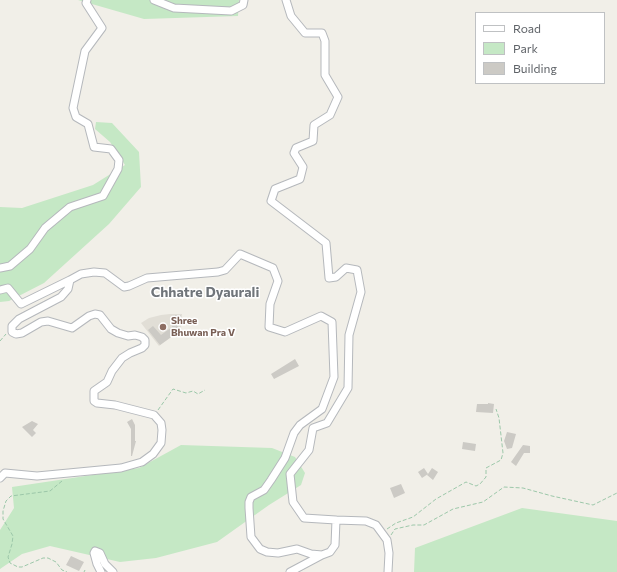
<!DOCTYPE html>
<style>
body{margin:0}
#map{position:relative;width:617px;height:572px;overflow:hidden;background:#f1efe8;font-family:Commissioner,sans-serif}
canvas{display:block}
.legend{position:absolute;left:475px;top:12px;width:130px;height:72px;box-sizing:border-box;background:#fff;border:1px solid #bfc1c3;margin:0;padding:5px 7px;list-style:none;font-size:12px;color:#5f6368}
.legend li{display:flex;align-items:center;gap:8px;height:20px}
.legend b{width:20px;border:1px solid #bfc1c3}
</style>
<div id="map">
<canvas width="617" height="572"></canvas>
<ul class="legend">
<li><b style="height:5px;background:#fff"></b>Road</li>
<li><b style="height:11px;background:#c5e8c5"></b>Park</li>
<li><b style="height:11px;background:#cccac5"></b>Building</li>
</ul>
</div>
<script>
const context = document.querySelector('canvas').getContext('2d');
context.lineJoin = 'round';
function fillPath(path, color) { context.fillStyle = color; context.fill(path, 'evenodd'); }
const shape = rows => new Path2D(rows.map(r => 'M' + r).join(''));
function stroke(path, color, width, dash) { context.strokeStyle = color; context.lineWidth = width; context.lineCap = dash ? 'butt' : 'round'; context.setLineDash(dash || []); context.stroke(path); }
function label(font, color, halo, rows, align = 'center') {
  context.font = font + ' Commissioner,sans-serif'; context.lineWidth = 3; context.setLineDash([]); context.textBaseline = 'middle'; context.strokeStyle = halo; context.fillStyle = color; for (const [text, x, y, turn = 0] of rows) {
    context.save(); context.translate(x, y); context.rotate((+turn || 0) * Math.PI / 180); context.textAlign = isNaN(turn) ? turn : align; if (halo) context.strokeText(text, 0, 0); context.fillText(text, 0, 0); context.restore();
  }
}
fillPath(shape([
 [170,314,182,314,181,330,159,346,141,323,149,318,161,315]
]), '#e1ded6');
fillPath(shape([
 [78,0,239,0,238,16,144,19],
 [96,122,112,123,139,152,141,187,109,224,44,283,9,301,0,302,0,207,22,208,93,185,125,165,110,142,95,129],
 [181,445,272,448,295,457,305,473,301,485,269,505,217,542,156,558,120,562,50,546,22,554,0,569,0,530,14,508,12,487,139,468],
 [522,508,617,521,617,572,414,572,415,548]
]), '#c5e8c5');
fillPath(shape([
 [173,315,181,315,181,322,174,322,181,330,160,345,148,330,153,326,161,335,172,327],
 [295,359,299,366,274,379,271,374],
 [488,403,494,404,493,413,476,412,477,404,488,404],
 [132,419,135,425,135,441,136,441,132,456,131,456,131,429,127,422],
 [32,421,38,424,33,430,36,433,32,437,22,427],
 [507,432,516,434,512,448,507,449,504,441],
 [463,442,476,444,475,451,462,449],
 [523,445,530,446,530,453,524,453,516,466,511,462],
 [424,468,428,474,432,468,438,472,433,480,427,475,428,474,422,478,418,472],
 [401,484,405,493,394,498,390,488],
 [71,556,84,562,79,571,66,565]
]), '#cccac5');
const minor = shape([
 [154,0,174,8,231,11,243,5,244,0],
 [286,0,291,16,305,33,322,33,325,41,325,75,338,97,330,115,314,125,313,141,296,148,294,153,303,167,300,179,275,189,271,201,326,243,329,278,336,277,346,268,357,270,361,292,349,335,348,388,327,423,313,428,309,450,290,474,293,502,304,518,336,520],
 [0,268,10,266,30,249,45,228,70,207,103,196,118,169,119,160,111,149,94,147,88,124,76,117,73,108,85,51,102,28,86,3,87,0],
 [0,290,8,288,21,304,70,280],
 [0,478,5,473,37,476,121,468,142,462,153,454,161,443,162,430,161,423,154,415,115,405,97,403,94,401,94,391,107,382,112,371,122,358,130,353,142,348,145,345,145,340,142,337,135,335,128,336,118,333,111,329,100,315,95,314,89,316,72,328,48,321,41,322,22,333,16,334,12,332,12,326,19,319,61,297,68,289,70,280,81,274,94,272,105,273,124,287,129,286,147,278,218,272,225,270,240,254,273,268,278,281,270,304,269,327,285,332,321,316,332,322,334,377,322,409,300,425,294,433,285,458,271,480,264,490,251,497,249,502,249,508,251,537,260,549,267,552,278,553,297,549,311,554,322,555,330,552,335,545,336,520,366,521,376,525,387,540,389,553,388,572],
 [101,572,97,564,94,553,95,551,100,553,105,564,113,572],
 [290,572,322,555]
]);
stroke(minor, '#b5b8bc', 9);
stroke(shape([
 [0,341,6,334],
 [158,410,173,389,186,393,193,391,198,394,205,390],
 [62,481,50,491,11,496,6,501,3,511,3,519,13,536,12,544,8,557,10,563,18,567,22,567,43,558,48,558,56,562,62,570,67,572],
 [387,529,396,523,413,517,436,499,466,482,476,486,480,484,486,477,486,468,501,460,503,453,499,418,496,409],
 [391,535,395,529,413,525,424,525,453,509,483,502,504,487,523,488,552,496,593,505,617,493],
 [84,572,85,570]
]), '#9cc7a9', 1, [4, 2]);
stroke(minor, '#fff', 7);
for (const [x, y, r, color] of [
 [163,327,4,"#8d6e63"]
]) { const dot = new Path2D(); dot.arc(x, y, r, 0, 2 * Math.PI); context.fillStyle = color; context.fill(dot); stroke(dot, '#fff', 1.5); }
label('bold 10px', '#785e54', '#fff', [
 ["Shree",171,321],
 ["Bhuwan Pra V",171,333]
], 'left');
label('bold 14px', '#70757a', '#fff', [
 ["Chhatre Dyaurali",205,292]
]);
</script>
